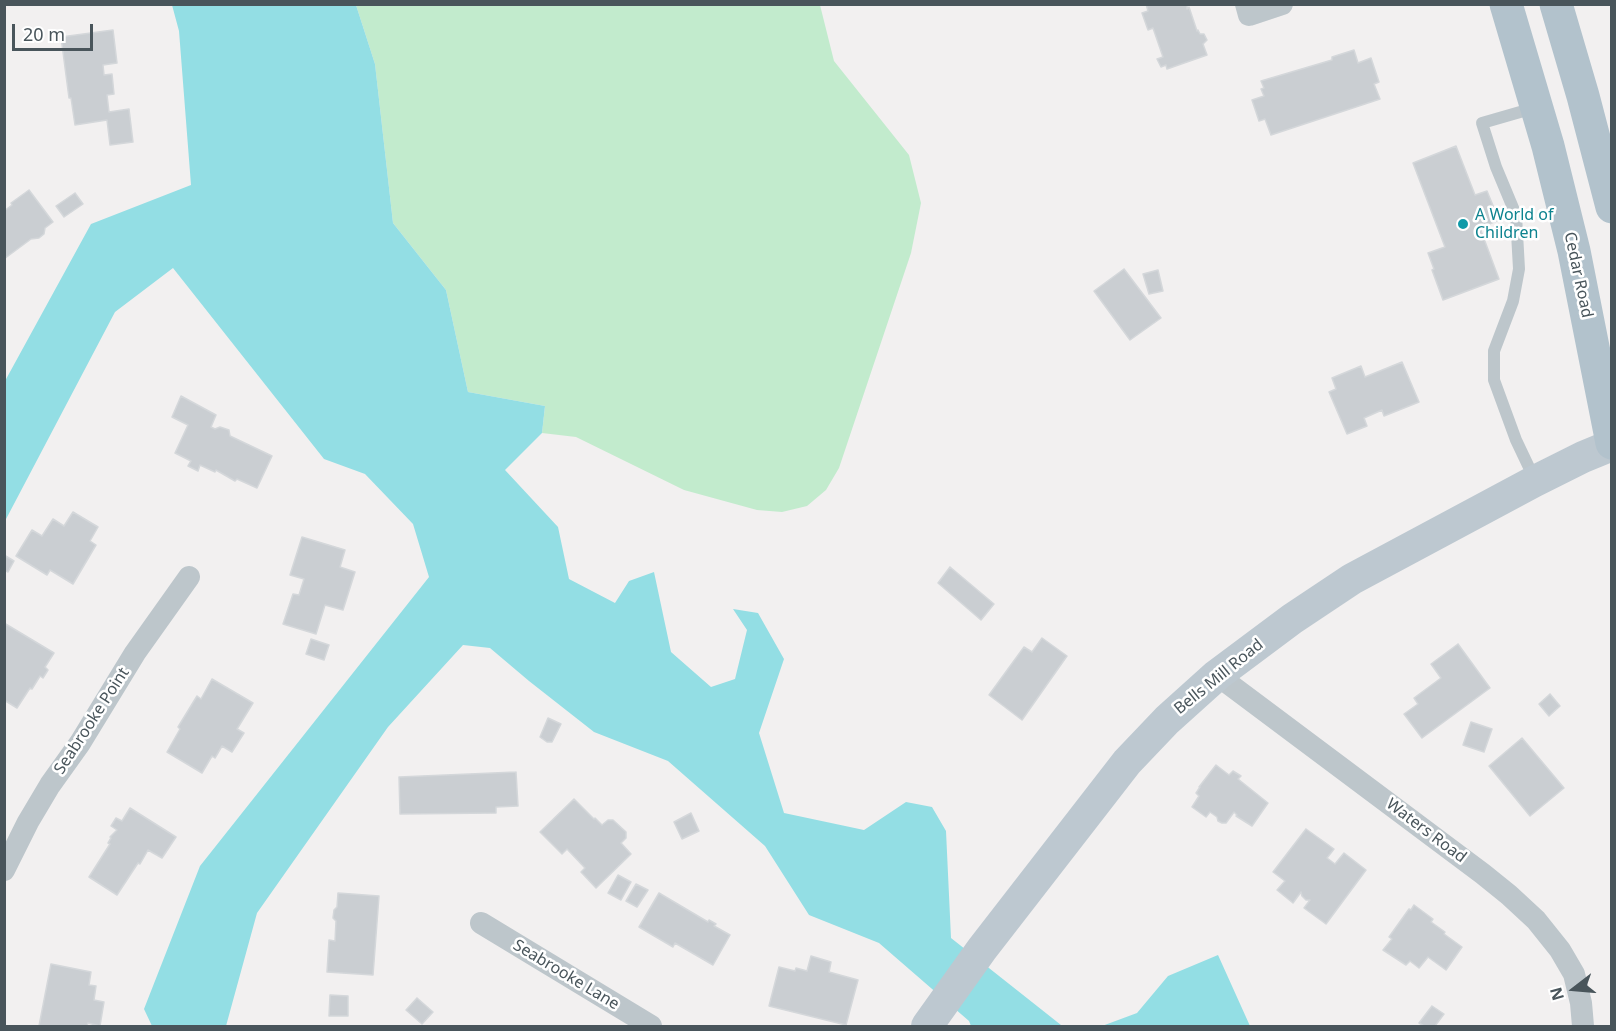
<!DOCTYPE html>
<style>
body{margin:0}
#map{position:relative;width:1616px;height:1031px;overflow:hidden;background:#f2f0f0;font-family:"Noto Sans",sans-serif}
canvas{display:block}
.frame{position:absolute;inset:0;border:6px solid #49555b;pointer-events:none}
.north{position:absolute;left:1544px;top:959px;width:60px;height:60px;-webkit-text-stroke:4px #fff;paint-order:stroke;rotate:254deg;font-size:16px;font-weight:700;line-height:24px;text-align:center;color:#49555b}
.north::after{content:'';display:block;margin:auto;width:21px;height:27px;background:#49555b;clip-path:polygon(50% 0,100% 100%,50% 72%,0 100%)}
.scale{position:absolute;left:12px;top:24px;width:81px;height:27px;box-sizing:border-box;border:3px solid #49555b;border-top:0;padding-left:8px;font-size:18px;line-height:21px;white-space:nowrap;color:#49555b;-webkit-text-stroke:4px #fff;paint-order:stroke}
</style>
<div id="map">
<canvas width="1616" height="1031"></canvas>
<div class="frame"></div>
<div class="north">N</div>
<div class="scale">20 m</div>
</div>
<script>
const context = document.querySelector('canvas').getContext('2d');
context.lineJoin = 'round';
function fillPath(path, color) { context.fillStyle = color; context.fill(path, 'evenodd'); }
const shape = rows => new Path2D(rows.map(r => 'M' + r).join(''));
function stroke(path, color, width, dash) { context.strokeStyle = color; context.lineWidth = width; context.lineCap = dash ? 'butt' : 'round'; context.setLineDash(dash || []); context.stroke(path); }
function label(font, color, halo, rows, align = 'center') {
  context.font = font + ' "Noto Sans",sans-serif'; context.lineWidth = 5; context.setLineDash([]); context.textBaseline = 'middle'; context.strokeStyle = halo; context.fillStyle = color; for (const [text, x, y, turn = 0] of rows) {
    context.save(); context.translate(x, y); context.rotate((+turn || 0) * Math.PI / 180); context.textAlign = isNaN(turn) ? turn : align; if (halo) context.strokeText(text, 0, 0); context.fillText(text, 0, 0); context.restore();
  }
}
fillPath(shape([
 [356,5,820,5,834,61,909,155,921,203,911,253,839,468,826,490,807,506,782,512,757,510,684,490,576,437,542,433,545,406,468,392,446,290,393,223,375,64]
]), '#c2ebcd');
fillPath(shape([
 [172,5,356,5,375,64,393,223,446,290,468,392,545,406,542,433,505,470,558,527,569,579,615,603,629,581,654,572,671,652,711,687,735,679,747,630,733,609,758,613,784,659,759,733,784,813,864,830,906,802,932,807,946,831,951,938,1061,1025,1065,1026,971,1026,969,1021,879,943,809,915,765,846,668,761,594,732,529,681,490,648,463,645,388,727,257,913,226,1026,152,1026,144,1009,200,866,429,577,413,524,365,474,324,459,173,268,115,312,5,521,5,381,91,224,191,185,179,31],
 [1218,955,1250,1026,1102,1026,1137,1013,1168,976]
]), '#93dee4');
const building = shape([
 [1146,4,1187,4,1187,9,1189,7,1197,31,1198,30,1200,34,1204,34,1207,40,1203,44,1207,55,1167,69,1166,65,1161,67,1157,59,1163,57,1153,28,1148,30,1142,13,1148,11,1146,4],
 [113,30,117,63,103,65,104,75,112,74,114,94,107,95,109,112,129,109,133,142,110,145,107,120,75,125,71,98,69,98,61,37,113,30],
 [1354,50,1358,63,1371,58,1379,82,1374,84,1380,99,1271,135,1265,119,1259,121,1252,100,1264,96,1261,89,1264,88,1261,81,1332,60,1332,57,1354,50],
 [1456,146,1475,195,1487,191,1499,220,1480,228,1499,279,1443,300,1432,270,1434,269,1428,253,1445,247,1413,163,1456,146],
 [29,190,53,222,45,228,44,234,39,238,31,239,4,259,4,211,12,205,11,203,29,190],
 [75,193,83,204,64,217,56,206,75,193],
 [1124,269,1161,318,1130,340,1094,291,1124,269],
 [1158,270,1163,291,1149,294,1143,274,1158,270],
 [1402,362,1419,402,1384,416,1382,410,1364,418,1367,426,1347,434,1329,392,1336,389,1332,378,1361,366,1365,377,1402,362],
 [181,396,216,415,211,427,215,429,220,427,229,430,230,436,272,456,257,488,237,479,235,481,216,470,215,472,200,465,198,471,188,466,191,461,175,453,188,425,172,417,181,396],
 [73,512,98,527,90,541,96,545,73,584,50,570,47,575,16,556,32,530,42,536,53,519,64,526,73,512],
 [302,537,345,550,340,567,355,572,343,610,325,605,316,634,283,624,293,594,299,595,304,579,290,575,302,537],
 [4,555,14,561,8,572,4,570,4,555],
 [950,567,994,604,981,620,938,583,950,567],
 [4,623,54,653,45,667,48,670,43,678,40,676,32,689,30,688,17,708,4,700,4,623],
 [1042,638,1067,656,1022,720,989,695,1024,647,1032,652,1042,638],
 [311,639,329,645,324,660,306,654,311,639],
 [1458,644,1490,688,1422,738,1404,714,1418,704,1414,698,1441,678,1431,664,1458,644],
 [212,679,253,703,237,729,244,733,232,752,222,746,215,758,212,756,202,773,167,752,180,729,178,727,197,696,201,699,212,679],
 [1550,694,1560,706,1549,716,1539,704,1550,694],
 [548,718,561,724,552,742,547,742,540,737,548,718],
 [1471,722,1492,729,1484,752,1463,745,1471,722],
 [1522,738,1564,788,1530,816,1489,766,1522,738],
 [1216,765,1229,775,1233,771,1241,776,1238,779,1268,803,1252,826,1236,816,1237,815,1234,812,1226,823,1222,823,1218,821,1217,817,1210,812,1206,817,1192,807,1199,796,1196,793,1200,787,1199,787,1216,765],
 [516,772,518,806,496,807,496,813,400,814,399,777,516,772],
 [574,799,594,819,595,818,602,825,608,820,613,820,626,832,626,838,621,843,631,854,596,888,581,872,585,868,567,849,562,854,540,832,574,799],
 [130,808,176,837,162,858,148,850,140,864,138,863,117,895,89,877,110,844,108,843,111,838,110,837,117,830,111,826,116,818,122,821,130,808],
 [691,813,699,831,682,839,674,822,691,813],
 [1306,829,1334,849,1327,858,1335,864,1344,853,1366,870,1326,924,1304,908,1310,900,1306,900,1302,896,1301,892,1293,903,1277,890,1285,881,1273,872,1306,829],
 [618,875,631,882,621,900,608,893,618,875],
 [636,884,648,890,637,907,626,901,636,884],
 [338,893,379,896,373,975,327,972,329,940,335,941,336,921,333,918,334,910,337,907,338,893],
 [659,893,708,922,709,920,716,924,714,926,730,935,713,965,675,943,673,947,639,927,659,893],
 [1414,905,1433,919,1431,922,1445,932,1444,934,1462,947,1446,970,1428,957,1419,968,1410,961,1406,965,1383,950,1392,939,1389,937,1409,909,1411,910,1414,905],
 [811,956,831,962,829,972,858,980,846,1025,769,1006,779,967,795,971,796,968,807,971,811,956],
 [51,964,91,972,89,985,96,986,94,1000,104,1002,100,1026,88,1023,87,1026,39,1026,51,964],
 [330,995,348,996,348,1016,329,1016,330,995],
 [417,998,433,1012,422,1024,406,1010,417,998],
 [1432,1006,1444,1014,1435,1026,1424,1026,1419,1023,1432,1006]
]);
fillPath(building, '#caced2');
stroke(building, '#d4d7da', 1.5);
stroke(shape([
 [1534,108,1482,123,1496,167,1516,215,1519,269,1513,301,1494,351,1494,380,1516,440,1535,480]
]), '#bdc6cb', 12);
stroke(shape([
 [1246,4,1249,15,1282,4],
 [1217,675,1483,874,1509,895,1536,920,1560,950,1574,974,1581,1003,1583,1026],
 [4,870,28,822,50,785,80,743,135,653,189,577],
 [481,923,651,1026]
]), '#bdc6cb', 22);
stroke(shape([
 [927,1026,982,949,1127,762,1167,720,1217,675,1292,619,1352,579,1535,481,1583,457,1612,445]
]), '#bdc8d0', 32);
stroke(shape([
 [1506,4,1548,146,1574,251,1612,443],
 [1556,4,1583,96,1612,207]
]), '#b2c2cc', 33);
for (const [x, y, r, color] of [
 [1463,224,6,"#0f9aa8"]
]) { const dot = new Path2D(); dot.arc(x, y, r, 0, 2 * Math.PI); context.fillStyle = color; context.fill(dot); stroke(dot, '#fff', 2); }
label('16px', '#0d838f', '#fff', [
 ["A World of",1475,215],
 ["Children",1475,233]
], 'left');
label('16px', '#49555b', '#fff', [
 ["Cedar Road",1578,275,78],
 ["Bells Mill Road",1219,677,-39],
 ["Seabrooke Point",92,721,-57],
 ["Waters Road",1426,831,37],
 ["Seabrooke Lane",566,975,31]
]);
</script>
